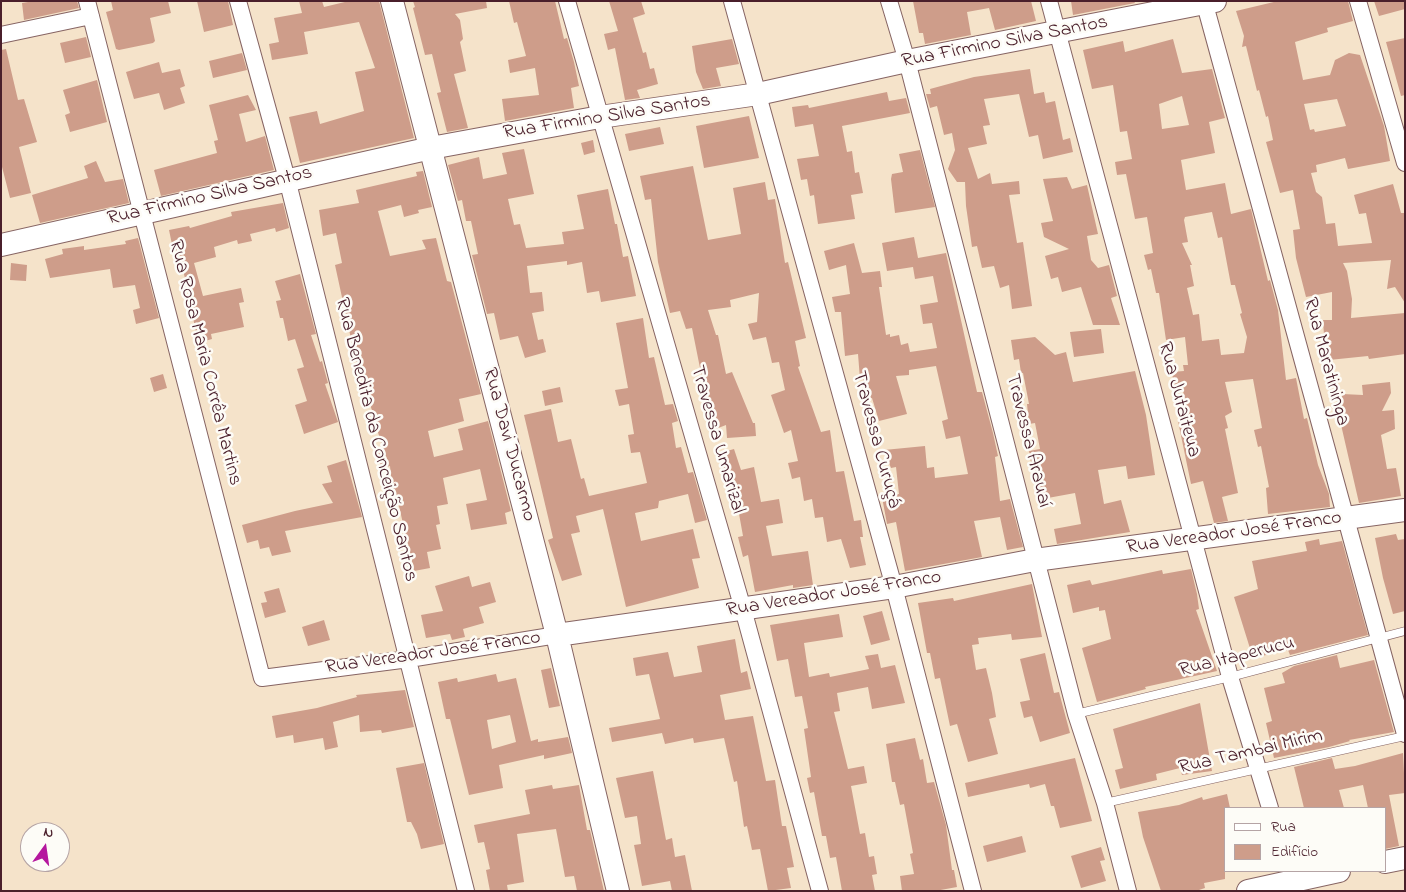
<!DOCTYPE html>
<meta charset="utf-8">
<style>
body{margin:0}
#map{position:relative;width:1406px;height:892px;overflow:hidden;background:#f5e3ca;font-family:"Indie Flower",sans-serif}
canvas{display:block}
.frame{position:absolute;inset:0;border:2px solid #4a1f2b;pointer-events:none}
.legend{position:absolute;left:1224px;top:807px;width:162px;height:65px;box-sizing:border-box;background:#fdfcf7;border:1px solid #b5a4a5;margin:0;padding:6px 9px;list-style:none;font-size:15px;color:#4a1f2b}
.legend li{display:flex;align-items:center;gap:10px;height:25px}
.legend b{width:25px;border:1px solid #b5a4a5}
.north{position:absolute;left:20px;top:822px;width:50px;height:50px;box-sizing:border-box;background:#fdfcf7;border:1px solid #b5a4a5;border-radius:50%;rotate:14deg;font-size:14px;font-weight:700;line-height:20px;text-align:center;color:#4a1f2b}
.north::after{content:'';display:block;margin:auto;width:18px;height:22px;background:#b5179e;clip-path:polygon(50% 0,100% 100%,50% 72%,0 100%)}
</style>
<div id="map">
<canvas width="1406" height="892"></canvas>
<div class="frame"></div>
<ul class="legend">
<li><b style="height:6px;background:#fff"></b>Rua</li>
<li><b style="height:14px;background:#ce9d8a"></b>Edifício</li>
</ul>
<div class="north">N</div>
</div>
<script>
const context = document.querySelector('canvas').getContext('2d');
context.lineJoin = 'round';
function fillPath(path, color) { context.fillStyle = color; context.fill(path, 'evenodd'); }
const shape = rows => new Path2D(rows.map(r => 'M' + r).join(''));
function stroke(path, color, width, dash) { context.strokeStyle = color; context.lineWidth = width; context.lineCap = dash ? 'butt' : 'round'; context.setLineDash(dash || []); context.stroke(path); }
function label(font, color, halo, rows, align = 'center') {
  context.font = font + ' "Indie Flower",sans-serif'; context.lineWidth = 5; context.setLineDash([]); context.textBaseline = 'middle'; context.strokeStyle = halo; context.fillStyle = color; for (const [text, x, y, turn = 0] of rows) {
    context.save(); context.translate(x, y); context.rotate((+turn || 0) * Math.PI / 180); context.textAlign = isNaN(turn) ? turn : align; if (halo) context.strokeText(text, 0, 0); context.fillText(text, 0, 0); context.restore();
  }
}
fillPath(shape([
 [34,1,77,1,79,8,24,20,22,3],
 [111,1,168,1,171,13,150,18,155,41,153,43,119,50,116,49,106,12,113,10],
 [197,1,228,1,233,25,204,32],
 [299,1,322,1,324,7,349,1,379,1,414,138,300,163,289,117,317,111,320,124,364,111,355,72,375,68,359,22,304,32,308,54,272,60,269,44,279,42,274,18,302,13],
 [413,1,486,1,487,8,455,14,460,20,463,39,460,42,466,71,454,74,468,128,447,132,437,93,441,92,432,54,425,55,413,8,415,7],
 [509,1,555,1,564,39,567,38,574,62,579,86,571,88,574,108,505,121,502,99,539,95,535,68,510,73,508,60,526,56,517,22,514,23],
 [609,1,641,1,645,14,633,18,643,53,646,52,650,69,654,68,658,84,637,90,640,98,625,100,615,48,608,50,604,34,618,31],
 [913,1,1031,1,1036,21,995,30,989,8,967,12,971,35,925,44,923,33,919,33],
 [1071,1,1134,1,1135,3,1073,15],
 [1278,1,1348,1,1353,21,1327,28,1328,32,1295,42,1303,80,1330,75,1335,60,1349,53,1360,55,1384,126,1390,161,1348,169,1345,158,1316,165,1317,172,1311,173,1316,192,1322,197,1326,224,1335,223,1338,246,1372,243,1366,213,1359,214,1354,195,1393,184,1401,213,1405,213,1405,303,1395,287,1387,289,1391,260,1343,263,1347,271,1352,299,1351,318,1405,313,1405,354,1369,359,1368,356,1329,360,1327,335,1324,335,1323,320,1332,320,1332,292,1306,297,1296,258,1293,230,1300,229,1293,190,1280,193,1266,142,1273,140,1268,116,1266,117,1259,90,1257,91,1246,46,1242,47,1244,36,1236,11],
 [1337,99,1346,126,1315,132,1314,129,1310,130,1304,104],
 [1374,1,1405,1,1405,9,1379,16],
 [86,37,91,57,65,63,60,43],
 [1405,38,1405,95,1401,96,1386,42],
 [732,39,739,64,716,68,721,86,703,89,696,72,692,46],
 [1173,39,1182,73,1212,69,1225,118,1209,122,1215,153,1181,160,1186,190,1225,183,1231,214,1251,209,1268,281,1270,280,1278,310,1286,380,1296,378,1304,419,1307,418,1318,465,1329,494,1330,507,1268,514,1266,488,1269,487,1261,446,1258,447,1254,430,1262,428,1253,379,1225,382,1232,412,1225,416,1228,428,1225,429,1238,493,1222,497,1228,521,1214,523,1203,481,1191,484,1178,421,1186,407,1182,385,1174,386,1172,372,1184,371,1183,365,1188,365,1185,337,1166,340,1159,293,1156,293,1151,269,1148,270,1144,255,1153,253,1147,217,1135,219,1126,174,1117,175,1115,162,1132,159,1127,131,1120,132,1113,85,1092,89,1083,50,1123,41,1125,52],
 [1182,96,1189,125,1162,129,1159,104],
 [1212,212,1218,238,1222,237,1231,285,1235,285,1242,313,1240,314,1247,337,1244,353,1221,355,1219,339,1202,341,1199,314,1193,315,1187,288,1194,286,1190,265,1192,265,1182,243,1188,242,1184,220,1185,217],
 [6,49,18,100,24,99,37,142,19,147,31,193,10,198,1,163,1,50],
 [242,53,247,70,213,78,209,61],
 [159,62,162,73,180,69,185,86,180,88,185,103,164,110,159,93,134,99,126,72],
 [1030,69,1034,94,1044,92,1046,103,1055,101,1063,140,1070,138,1073,152,1043,159,1038,135,1029,137,1019,94,984,99,990,125,983,126,987,144,968,148,978,179,990,173,992,184,1019,181,1020,194,1009,195,1017,243,1023,242,1032,306,1012,309,1009,285,1000,288,994,266,982,268,977,246,972,247,966,206,965,182,957,182,948,169,955,150,952,133,944,135,937,106,930,108,926,94,931,94,930,89,974,77],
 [97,80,107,122,70,132,65,115,70,113,63,90],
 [887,92,889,101,906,98,910,113,842,126,847,152,852,151,855,173,859,172,863,193,851,195,855,219,818,224,814,195,810,196,807,179,801,180,797,159,819,156,813,124,795,127,792,107,808,105,809,108],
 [248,95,256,110,239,114,246,142,265,136,274,170,161,196,154,170,217,153,214,141,218,140,209,105],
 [749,116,759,158,704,168,696,126],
 [660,127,664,144,629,151,625,134],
 [593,140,595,152,584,155,581,143],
 [524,149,534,194,508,199,514,225,520,224,526,248,564,244,562,232,584,229,577,195,608,189,615,224,617,224,623,257,628,256,636,296,601,302,599,291,587,293,582,262,567,265,567,261,527,266,530,293,542,292,544,311,532,313,538,340,543,339,546,352,525,358,518,336,500,340,494,313,487,314,472,255,478,254,471,221,466,221,462,200,458,201,448,165,479,157,483,179,507,174,502,153],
 [920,150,935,207,895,213,891,179,892,174,903,172,899,154],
 [96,161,105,182,123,179,129,203,40,223,32,195,88,178,84,166],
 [693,166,708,240,741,234,733,188,765,182,768,200,775,199,785,263,788,262,806,338,795,341,800,366,798,367,821,432,830,430,836,472,844,471,854,521,861,520,863,537,860,537,866,565,850,568,841,539,827,542,823,517,815,518,812,499,804,501,800,477,792,479,788,463,798,461,791,430,784,433,771,395,785,390,779,362,772,363,766,337,753,340,748,324,757,322,759,293,730,300,731,307,708,310,716,335,718,335,726,374,732,372,753,423,755,423,756,436,727,438,726,425,713,430,696,386,703,383,692,328,686,329,680,311,670,313,658,262,651,199,645,200,640,176],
 [423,171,432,207,418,210,419,213,404,217,401,205,378,211,390,256,426,249,422,240,436,238,447,281,451,282,481,394,459,399,464,421,428,431,434,457,463,450,458,429,488,421,511,511,505,513,507,524,471,530,466,504,487,500,480,469,443,478,448,504,437,506,440,524,436,525,441,549,427,552,430,568,414,571,395,489,392,489,390,466,381,468,377,452,383,450,358,361,356,362,335,265,342,263,336,233,323,236,319,210,359,203,356,190,417,176,416,172],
 [1067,177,1072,189,1087,185,1098,234,1087,236,1091,260,1098,268,1109,265,1117,296,1111,298,1120,325,1093,325,1081,287,1062,292,1058,277,1051,279,1045,256,1069,249,1044,237,1041,223,1053,221,1043,179],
 [283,203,289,228,276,232,275,228,250,234,252,241,238,244,237,240,214,247,216,257,194,263,203,296,241,288,244,302,239,303,244,327,211,334,212,339,198,343,187,287,179,253,174,254,169,230,189,226,190,228,232,216,231,212],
 [914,237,918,258,946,253,977,392,982,392,993,433,998,456,995,457,1000,501,1010,499,1023,547,1007,550,1000,517,974,521,982,557,905,571,896,522,887,524,882,497,899,494,896,467,891,468,884,450,925,446,927,468,934,467,935,478,968,474,960,436,946,439,942,421,948,419,936,366,909,370,909,375,896,376,907,414,879,421,872,398,867,399,863,378,860,379,858,354,845,356,841,312,835,312,832,297,850,294,846,265,829,270,824,251,854,243,862,273,880,271,882,287,879,287,886,335,890,334,890,337,899,335,901,345,908,343,910,352,937,348,932,323,923,324,920,305,938,302,933,276,915,279,913,267,887,271,882,243],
 [138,238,159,318,136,324,133,310,140,308,135,285,113,288,110,269,50,278,45,259,63,254,62,249,84,246,84,250,126,244,125,241],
 [11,263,27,265,26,281,10,280],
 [300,274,316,334,311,335,320,362,322,361,323,365,328,383,325,384,338,422,304,434,295,405,307,401,297,369,304,367,295,339,288,341,283,318,280,318,276,301,281,300,275,281],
 [643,318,649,358,654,357,665,405,673,404,678,421,672,423,676,448,681,447,688,473,693,472,707,520,695,523,688,494,659,501,658,508,635,513,641,541,693,529,700,558,692,559,699,588,626,607,603,509,576,516,580,532,571,534,582,575,562,581,548,540,553,538,524,415,551,409,558,442,571,439,581,479,584,478,589,496,647,483,640,452,631,453,628,435,634,434,629,404,619,406,615,390,628,388,616,323],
 [1101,329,1104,353,1074,357,1070,332],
 [1035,337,1055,355,1066,352,1073,382,1135,371,1146,415,1155,475,1128,479,1126,466,1098,470,1104,504,1121,500,1130,532,1057,544,1054,529,1081,524,1075,493,1037,500,1029,451,1040,449,1035,423,1029,424,1027,404,1029,404,1023,373,1021,373,1019,359,1014,360,1011,340],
 [163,374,167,388,154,392,150,378],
 [1390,382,1391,393,1382,411,1394,410,1395,429,1381,435,1387,469,1396,468,1401,496,1359,503,1339,416,1342,394,1363,395,1362,385],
 [560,387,563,402,545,406,542,391],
 [734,449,741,470,754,467,761,502,779,499,783,523,766,526,772,556,808,551,813,585,793,588,793,585,755,592,748,555,743,557,738,537,743,536,734,486,728,487,720,453],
 [346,460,362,517,285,531,291,552,272,556,269,547,260,549,258,540,247,543,242,525,295,511,333,503,322,484,332,482,327,466],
 [1396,534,1398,540,1405,539,1405,611,1393,614,1383,578,1375,538],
 [1319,539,1320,545,1342,541,1368,635,1290,655,1288,650,1253,658,1234,597,1258,589,1252,561,1307,551,1305,542],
 [1191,569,1197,594,1199,609,1196,610,1217,671,1145,687,1146,689,1097,702,1082,648,1111,639,1105,610,1099,611,1099,607,1073,613,1067,585,1090,580,1092,585,1162,570,1163,574],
 [469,576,472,587,490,582,496,602,479,607,484,623,463,629,465,637,452,640,450,634,426,638,421,615,443,611,435,586],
 [1032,584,1042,637,1012,640,1011,634,978,638,979,644,972,645,976,670,986,668,992,693,996,717,989,719,998,754,968,762,957,724,950,726,940,678,935,679,930,653,927,653,918,603,953,598,954,601],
 [279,588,286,612,265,618,261,603,267,602,264,592],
 [882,611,890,640,871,645,863,616],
 [839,614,843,637,804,643,809,677,829,673,830,677,869,669,865,656,878,654,881,668,895,665,905,703,872,709,868,687,837,693,840,711,834,712,848,769,864,766,867,783,851,786,860,834,865,833,869,857,874,856,877,874,872,875,875,891,842,891,836,857,830,858,826,836,822,836,814,792,810,793,807,778,811,777,804,729,808,728,802,696,795,697,788,659,777,661,770,625],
 [324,620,330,640,308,646,302,627],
 [735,639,741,673,747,671,751,689,720,695,725,720,753,716,766,781,775,780,782,826,786,826,794,867,787,868,791,888,768,891,760,849,752,850,747,826,744,827,737,781,734,782,724,738,694,743,693,738,665,744,662,733,612,742,609,728,660,719,649,674,636,676,633,658,668,652,674,677,702,672,697,646],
 [1045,653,1054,693,1059,692,1070,733,1040,742,1032,716,1024,718,1020,702,1030,700,1020,659],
 [1337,655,1340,668,1374,660,1394,732,1349,740,1350,741,1329,747,1274,758,1266,723,1272,721,1264,688,1285,683,1282,673,1294,666],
 [551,668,560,706,549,708,541,670],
 [496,674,498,682,516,678,531,741,538,739,538,742,568,737,572,753,544,759,544,755,499,765,503,788,469,795,450,719,446,719,438,682,457,678,458,682],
 [510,715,516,742,492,749,487,720],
 [405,690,414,727,382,733,381,730,360,732,359,715,333,722,338,747,325,750,323,738,294,743,293,735,276,738,272,716,317,708,357,697,356,695],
 [1200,703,1212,771,1182,775,1180,768,1156,774,1157,780,1120,789,1115,770,1123,768,1113,729],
 [915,738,920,760,923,759,927,783,934,782,946,825,952,870,954,870,957,887,935,891,902,891,900,876,914,874,910,854,913,853,904,804,900,805,895,782,892,782,886,744],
 [1403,753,1405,793,1389,795,1399,846,1385,849,1385,808,1368,808,1363,785,1339,790,1344,808,1304,808,1294,767,1332,758,1335,769,1355,766],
 [1075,758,1092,821,1060,828,1054,806,1051,806,1045,784,1030,788,1029,784,968,797,965,783],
 [424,763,444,844,421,849,417,834,411,822,407,822,396,768],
 [653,771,666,840,672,838,675,857,685,855,692,891,672,891,670,881,642,886,634,845,641,844,637,816,625,818,616,778],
 [552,785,553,789,579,785,587,830,590,830,604,891,577,891,574,876,565,877,556,829,517,834,524,882,507,885,508,891,490,891,486,870,490,869,484,842,478,843,474,825,530,814,525,790],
 [1227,794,1230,808,1225,808,1225,879,1204,883,1205,888,1196,891,1161,891,1143,837,1138,812,1179,805,1202,797,1203,800],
 [1022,836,1026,852,987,862,983,846],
 [1101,847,1105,860,1100,861,1106,881,1081,888,1071,856]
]), '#ce9d8a');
const lane = shape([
 [1076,714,1230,677,1405,631],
 [1105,803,1405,736]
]);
const street = shape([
 [87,1,262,678,409,659,557,635],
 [238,1,287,179,466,891],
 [567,1,743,609,820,891],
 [732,1,894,587,973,891],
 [889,1,907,61,1076,714,1105,803,1128,891],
 [1049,1,1230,677,1270,808],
 [1204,1,1405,734],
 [1358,1,1405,163],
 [1,35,91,16]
]);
const secondary = shape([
 [392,1,557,635,618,891],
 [1,245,431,148,600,117,758,94,907,61,1215,1],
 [557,635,894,587,1035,560,1405,510],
 [1385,862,1405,858],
 [1248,891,1339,871]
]);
stroke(lane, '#866463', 9);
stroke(street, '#866463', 18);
stroke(secondary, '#866463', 24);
stroke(lane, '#fff', 8);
stroke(street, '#fff', 16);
stroke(secondary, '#fff', 22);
label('20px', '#4a1f2b', '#fdfcf7', [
 ["Rua Firmino Silva Santos",1005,43,-11],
 ["Rua Firmino Silva Santos",607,118,-9],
 ["Rua Firmino Silva Santos",210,197,-13],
 ["Rua Maratininga",1325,362,75],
 ["Rua Rosa Maria Corrêa Martins",204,363,76],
 ["Rua Jutaiteua",1178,400,75],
 ["Rua Benedita da Conceição Santos",375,440,76],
 ["Travessa Umarizal",716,440,74],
 ["Travessa Curuçá",875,440,75],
 ["Travessa Arauaí",1027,441,76],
 ["Rua Davi Ducarmo",508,445,75],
 ["Rua Vereador José Franco",1234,534,-8],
 ["Rua Vereador José Franco",834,595,-9],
 ["Rua Vereador José Franco",433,654,-8],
 ["Rua Itaperucu",1237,658,-14],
 ["Rua Tambai Mirim",1251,753,-13]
]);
</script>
